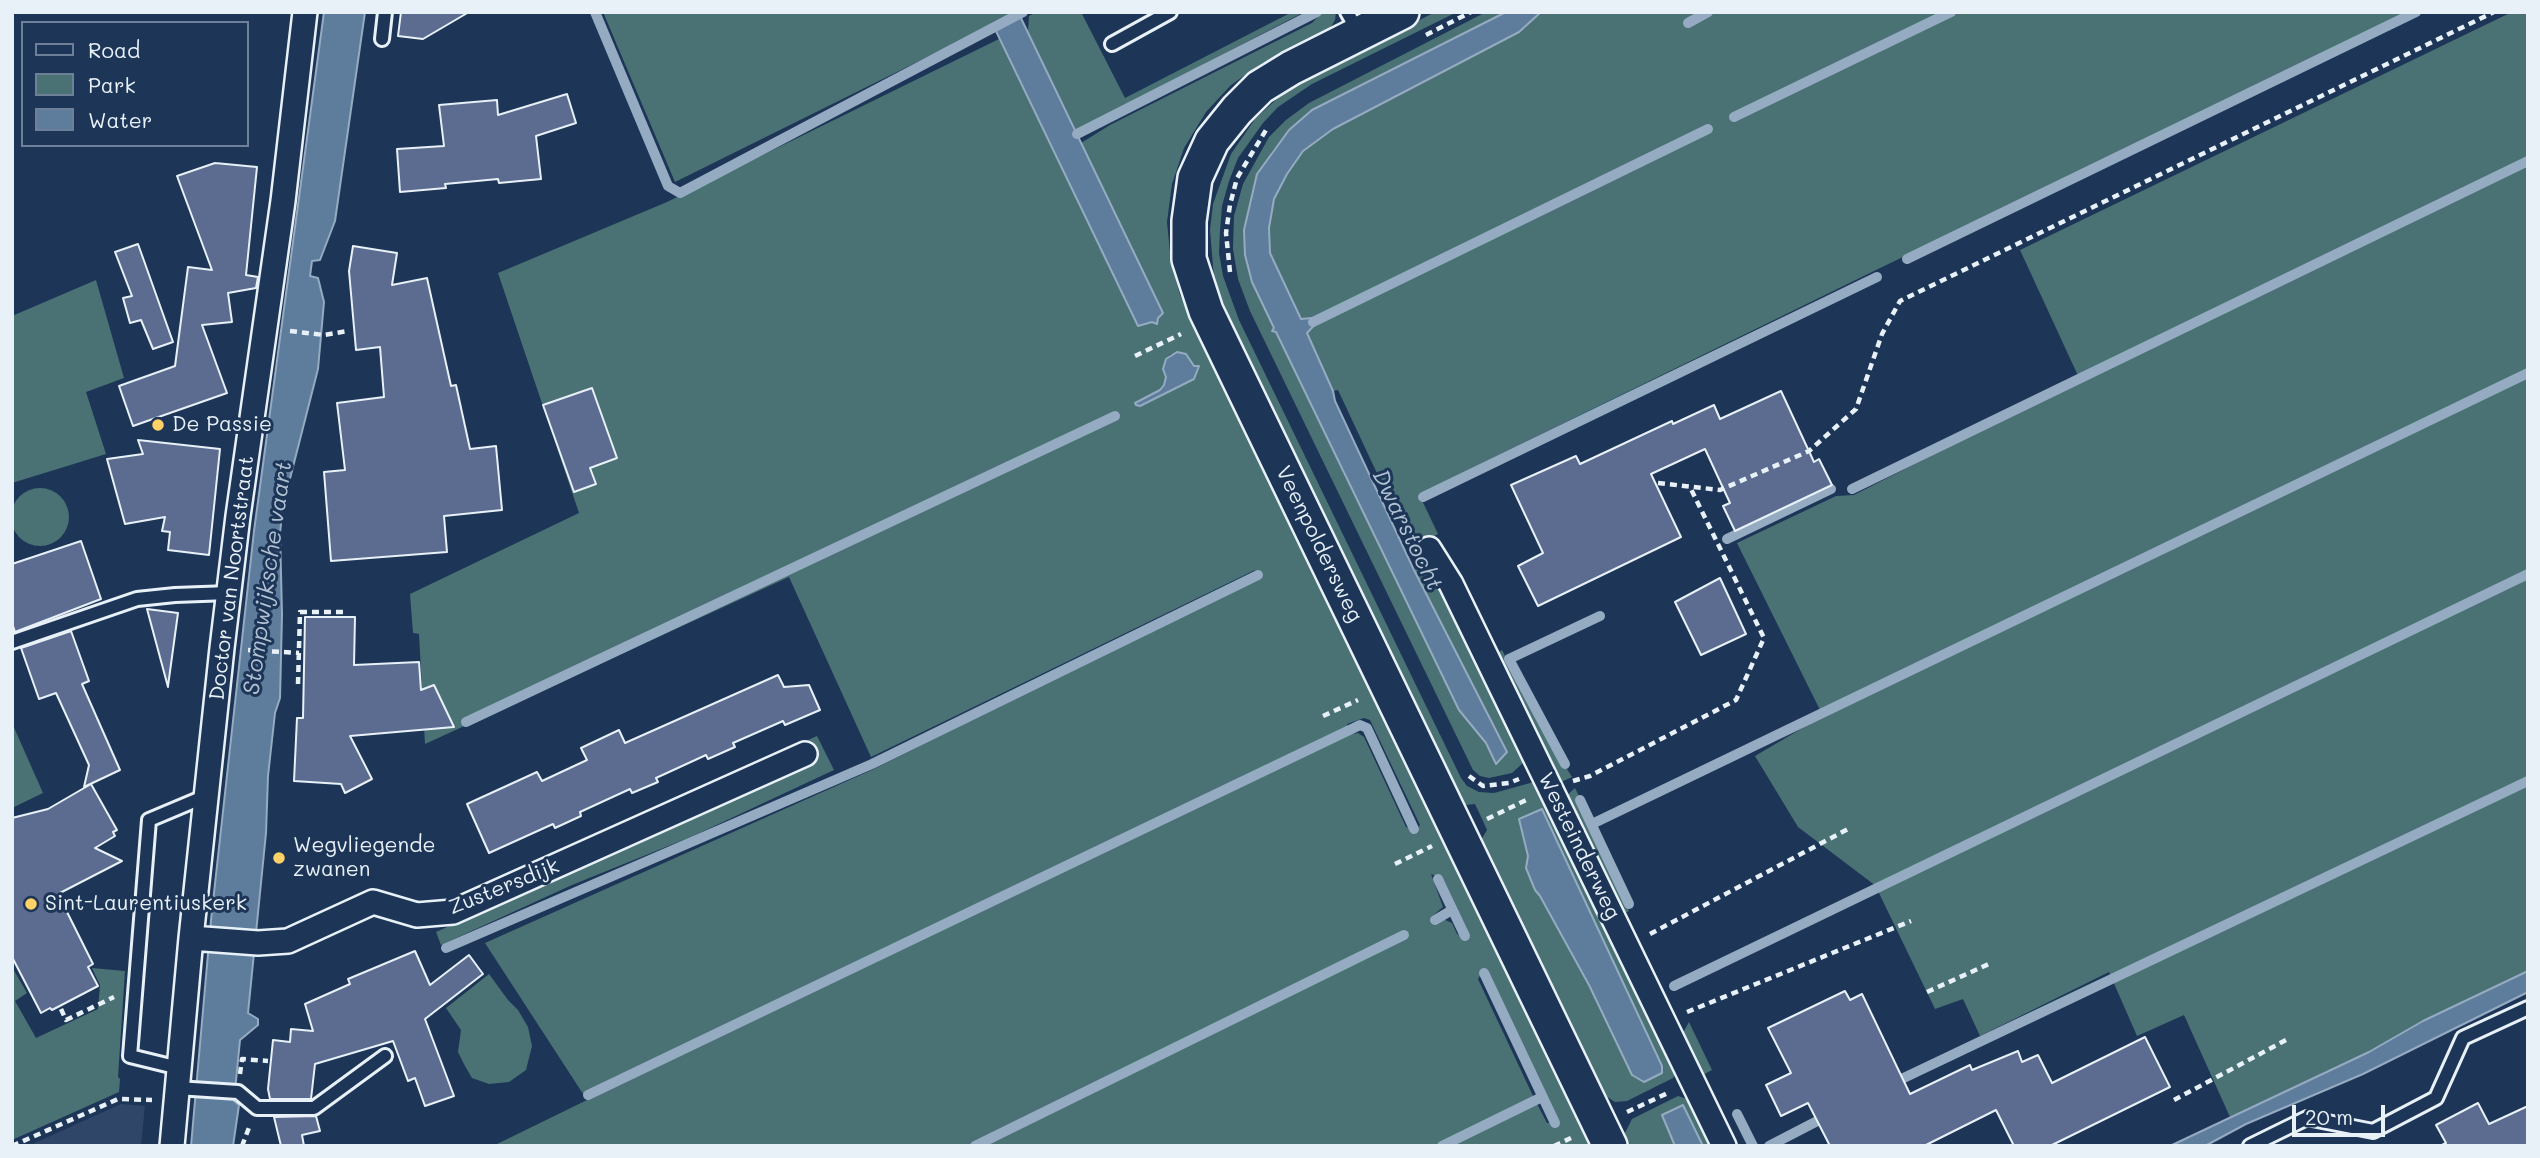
<!DOCTYPE html>
<style>
body{margin:0}
#map{position:relative;width:2540px;height:1158px;overflow:hidden;background:#1d3557;font-family:Mali,sans-serif}
canvas{display:block}
.frame{position:absolute;inset:0;border:14px solid #e8f1f8;pointer-events:none}
.legend{position:absolute;left:21px;top:21px;width:228px;height:126px;box-sizing:border-box;background:#1d3557;border:2px solid #6e8097;margin:0;padding:9px 12px;list-style:none;font-size:21px;color:#e8f1f8}
.legend li{display:flex;align-items:center;gap:14px;height:35px}
.legend b{width:35px;border:2px solid #6e8097}
.scale{position:absolute;left:2292px;top:1105px;width:93px;height:32px;box-sizing:border-box;border:4px solid #e8f1f8;border-top:0;padding-left:9px;font-size:21px;line-height:24px;white-space:nowrap;color:#e8f1f8;-webkit-text-stroke:5px #1d3557;paint-order:stroke}
</style>
<div id="map">
<canvas width="2540" height="1158"></canvas>
<div class="frame"></div>
<ul class="legend">
<li><b style="height:9px;background:#1d3557"></b>Road</li>
<li><b style="height:19px;background:#4a7275"></b>Park</li>
<li><b style="height:19px;background:#5e7c9c"></b>Water</li>
</ul>
<div class="scale">20 m</div>
</div>
<script>
const context = document.querySelector('canvas').getContext('2d');
context.lineJoin = 'round';
function fillPath(path, color) { context.fillStyle = color; context.fill(path, 'evenodd'); }
const shape = rows => new Path2D(rows.map(r => 'M' + r).join(''));
function stroke(path, color, width, dash) { context.strokeStyle = color; context.lineWidth = width; context.lineCap = dash ? 'butt' : 'round'; context.setLineDash(dash || []); context.stroke(path); }
function label(font, color, halo, rows, align = 'center') {
  context.font = font + ' Mali,sans-serif'; context.lineWidth = 6; context.setLineDash([]); context.textBaseline = 'middle'; context.strokeStyle = halo; context.fillStyle = color; for (const [text, x, y, turn = 0] of rows) {
    context.save(); context.translate(x, y); context.rotate((+turn || 0) * Math.PI / 180); context.textAlign = isNaN(turn) ? turn : align; if (halo) context.strokeText(text, 0, 0); context.fillText(text, 0, 0); context.restore();
  }
}
fillPath(shape([
 [121,1104,145,1106,141,1146,28,1146]
]), '#304668');
fillPath(shape([
 [603,12,1018,12,675,182],
 [1036,12,1081,12,1125,98,1292,12,1304,12,1076,131,1028,31,1029,16],
 [1323,12,1336,12,1335,20,1329,30,1262,63,1231,85,1206,112,1184,148,1172,184,1167,222,1171,262,1180,295,1192,320,1592,1146,493,1146,587,1100,485,943,874,769,1259,577,1255,570,871,757,789,577,425,744,419,634,413,633,410,594,579,513,498,273,667,202,999,39,1137,325,1158,318,1163,313,1081,143,1110,125,1312,23],
 [1171,354,1194,366,1140,406,1135,402,1160,390,1164,385,1166,377,1163,368,1166,359],
 [1364,718,1370,720,1420,825,1416,831,1406,827,1364,737,1358,733,1352,734,1347,724],
 [1431,874,1444,880,1467,929,1466,938,1457,934,1452,923,1443,919,1434,923,1431,917,1443,907],
 [1483,971,1489,974,1558,1119,1555,1123,1547,1123,1534,1098,1478,979],
 [1435,12,1457,12,1312,84,1278,107,1263,123,1238,158,1229,181,1222,206,1220,231,1219,253,1223,276,1239,320,1461,778,1467,786,1479,792,1494,793,1541,780,1679,1067,1673,1078,1627,1101,1615,1102,1606,1096,1481,840,1487,830,1483,821,1475,804,1465,805,1231,324,1214,278,1210,230,1213,204,1231,154,1255,119,1290,87],
 [1542,809,1662,1066,1662,1073,1644,1082,1632,1075,1589,985,1540,895,1535,889,1526,868,1528,856,1519,819],
 [1486,12,1506,12,1312,110,1289,130,1271,153,1252,282,1459,710,1486,743,1495,763,1414,570,1420,565,1338,390,1333,391,1307,333,1321,318,1301,320,1270,253,1269,228,1274,199,1287,174,1303,151,1333,129,1519,32,1541,12,2411,12,1876,270,1419,494,1438,534,1415,546,1428,573,1441,579,1526,751,1524,762,1512,773,1489,778,1480,776,1473,770,1250,311,1238,279,1233,249,1234,216,1243,184,1269,137,1286,120,1309,103],
 [2512,12,2528,12,2528,572,1876,886,1798,827,1755,756,1823,716,1737,543,1836,496,1854,495,2080,380,2020,250],
 [96,280,124,378,86,392,106,454,12,483,12,316],
 '11 517a29 29 0 1 1 58 0a29 29 0 1 1-58 0Z',
 [2528,577,2528,971,2423,1021,2369,1052,2230,1117,2184,1015,2137,1036,2109,972,1980,1036,1963,999,1935,1009,1878,891],
 [1502,650,1562,768,1567,769,1572,777,1557,784,1494,656],
 [12,723,43,793,12,808],
 [817,736,834,770,693,836,572,885,441,945,436,932,814,761,806,741],
 [1575,788,1580,798,1577,801,1629,911,1621,915,1564,798],
 [12,967,27,993,15,1001,36,1038,98,1009,100,985,92,968,125,971,118,1077,120,1079,119,1092,12,1140],
 [489,974,508,1000,518,1010,528,1027,532,1046,526,1070,509,1082,489,1084,472,1078,465,1066,458,1052,461,1030,446,1008],
 [1689,1022,1712,1070,1699,1077,1680,1038],
 [1678,1096,1696,1102,1717,1146,1703,1146,1683,1105,1662,1115,1675,1146,1629,1146,1624,1135,1632,1119]
]), '#4a7275');
const water = shape([
 [324,12,365,12,335,221,320,260,312,261,310,276,318,278,324,302,318,369,283,506,280,533,282,614,280,698,275,713,268,776,266,833,248,1013,258,1019,258,1025,240,1040,234,1101,239,1105,233,1146,191,1146,211,920,254,531,324,12],
 [1506,12,1541,12,1519,32,1333,129,1303,151,1287,174,1274,199,1269,228,1270,253,1301,319,1322,317,1307,333,1333,391,1335,401,1414,570,1507,752,1496,764,1486,743,1459,710,1276,332,1272,331,1274,328,1252,282,1245,255,1244,230,1257,174,1289,130,1312,110,1506,12],
 [1019,14,1163,313,1158,318,1157,324,1152,322,1138,326,994,27,1019,14],
 [1177,352,1186,354,1194,366,1199,366,1194,379,1140,406,1136,405,1135,403,1160,390,1164,385,1166,377,1163,369,1166,359,1177,352],
 [1542,809,1662,1066,1662,1073,1644,1082,1632,1075,1589,985,1540,896,1535,890,1526,868,1528,856,1519,819,1542,809],
 [2528,971,2528,992,2363,1074,2246,1124,2205,1146,2170,1146,2369,1052,2423,1021,2528,971],
 [1683,1105,1703,1146,1675,1146,1662,1115,1683,1105]
]);
fillPath(water, '#5e7c9c');
stroke(water, '#95abc1', 2);
stroke(shape([
 [595,12,668,186,680,193,1023,12],
 [1688,23,1708,12],
 [1734,117,1951,12],
 [1077,134,1317,12],
 [1907,259,2416,12],
 [1313,322,1708,129],
 [1852,489,2528,161],
 [1423,497,1877,277],
 [1727,539,1831,489],
 [466,722,1115,416],
 [1565,764,1509,659,1600,616],
 [1580,800,1629,904],
 [1592,824,2528,373],
 [1438,879,1465,936],
 [1435,920,1452,910],
 [446,948,872,764,1258,575],
 [1484,973,1555,1123],
 [1674,986,2528,574],
 [1891,1084,2528,781],
 [588,1095,1360,725,1367,728,1414,829],
 [1737,1114,1753,1146],
 [975,1146,1404,935],
 [1442,1146,1542,1097],
 [1769,1146,1827,1116]
]), '#95abc1', 10);
const building = shape([
 [401,12,469,12,423,39,398,36,401,12],
 [567,94,576,123,536,136,541,179,499,183,498,179,445,184,446,188,400,192,397,149,444,146,439,105,497,100,498,115,567,94],
 [215,163,257,167,246,275,258,277,256,288,228,293,232,322,202,325,227,393,133,426,119,386,175,366,188,267,212,270,177,176,215,163],
 [138,244,173,342,153,349,141,320,130,323,123,298,132,296,115,252,138,244],
 [353,246,397,253,392,285,427,278,451,386,456,385,470,449,496,446,502,510,444,516,447,552,331,561,324,472,345,470,337,403,384,397,380,347,356,350,349,271,353,246],
 [592,388,617,458,590,468,596,484,574,492,543,405,592,388],
 [1781,391,1814,462,1819,459,1832,485,1735,531,1723,506,1730,503,1705,449,1651,474,1681,537,1538,606,1518,566,1543,553,1511,485,1576,456,1580,464,1672,421,1673,424,1714,405,1720,419,1781,391],
 [138,440,220,449,209,555,168,550,170,532,162,531,165,517,125,524,107,459,143,454,138,440],
 [81,541,101,599,15,632,12,623,12,564,81,541],
 [1720,578,1746,634,1701,655,1675,602,1720,578],
 [147,609,178,613,168,686,168,687,147,609],
 [305,617,355,617,354,665,419,662,421,690,434,685,454,727,350,736,372,779,345,793,341,784,294,781,297,718,303,718,305,617],
 [71,631,89,681,82,684,120,770,84,787,89,765,56,693,39,699,21,648,71,631],
 [778,675,784,687,809,685,820,710,785,725,783,721,733,743,735,747,708,759,706,755,656,778,658,782,632,793,630,789,580,812,581,816,555,828,553,824,489,853,467,804,537,772,542,781,587,760,581,748,619,730,625,743,778,675],
 [91,784,117,830,113,832,115,836,95,848,122,861,58,894,93,964,88,967,98,986,52,1010,50,1008,41,1013,12,957,12,818,48,809,91,784],
 [415,951,430,985,469,955,483,974,425,1019,454,1096,425,1106,415,1078,408,1081,393,1041,315,1064,311,1099,270,1099,268,1089,273,1040,290,1042,291,1029,313,1031,305,1004,350,984,348,979,415,951],
 [1845,991,1850,1000,1862,994,1910,1094,1970,1065,1972,1070,2018,1051,2022,1062,2038,1055,2052,1083,2145,1037,2170,1087,2050,1146,2014,1146,1996,1110,1924,1146,1830,1146,1808,1103,1781,1116,1766,1085,1791,1073,1768,1028,1845,991],
 [2478,1103,2489,1124,2528,1106,2528,1146,2440,1146,2446,1143,2436,1125,2478,1103],
 [316,1116,320,1131,302,1135,304,1146,281,1146,274,1117,316,1116]
]);
fillPath(building, '#5b6c90');
stroke(building, '#e8f1f8', 2);
const lane = shape([
 [1347,12,1359,33],
 [382,39,385,12],
 [1112,44,1170,12],
 [12,642,137,599,175,595,229,593],
 [179,1068,130,1056,149,820,206,796],
 [177,1088,238,1092,257,1108,314,1108,385,1056],
 [2250,1146,2307,1118,2373,1131,2436,1098,2463,1038,2528,1008]
]);
const street = shape([
 [1429,549,1451,584,1724,1146],
 [191,938,258,943,288,941,373,902,417,915,453,912,805,754],
 [172,1146,191,938,222,648,238,516,283,201,305,12]
]);
const secondary = shape([
 [1402,12,1291,68,1260,87,1237,110,1212,141,1195,178,1189,221,1189,259,1206,311,1610,1146]
]);
stroke(lane, '#e8f1f8', 18);
stroke(street, '#e8f1f8', 28);
stroke(secondary, '#e8f1f8', 38);
stroke(shape([
 [1426,35,1471,12],
 [1230,272,1226,233,1230,205,1237,178,1266,130],
 [290,331,324,335,348,331],
 [1135,356,1181,334],
 [1658,483,1720,490,1809,451,1856,409,1882,334,1900,301,2494,12],
 [248,650,299,653],
 [298,684,300,612,347,612],
 [1323,716,1358,700],
 [1469,776,1483,786,1509,783,1519,779],
 [1573,781,1590,776,1736,700,1764,638,1690,487],
 [1487,819,1526,800],
 [1395,864,1432,846],
 [1650,934,1850,828],
 [1927,992,1991,963],
 [61,1009,66,1020,114,997],
 [1687,1012,1911,921],
 [240,1074,242,1059,268,1061],
 [2174,1100,2286,1040],
 [1627,1112,1670,1092],
 [12,1146,118,1099,152,1100],
 [242,1146,250,1125],
 [1554,1146,1571,1138]
]), '#e8f1f8', 4.5, [7, 5]);
stroke(lane, '#1d3557', 12);
stroke(street, '#1d3557', 23);
stroke(secondary, '#1d3557', 33);
for (const [x, y, r, color] of [
 [158,425,7,"#ffd166"],
 [279,858,7,"#ffd166"],
 [31,904,7,"#ffd166"]
]) { const dot = new Path2D(); dot.arc(x, y, r, 0, 2 * Math.PI); context.fillStyle = color; context.fill(dot); stroke(dot, '#1d3557', 2.5); }
label('21px', '#e8f1f8', '#1d3557', [
 ["De Passie",172,425],
 ["Wegvliegende",293,846],
 ["zwanen",293,870],
 ["Sint-Laurentiuskerk",45,904]
], 'left');
label('21px', '#e8f1f8', '#1d3557', [
 ["Veenpoldersweg",1319,544,64],
 ["Doctor van Noortstraat",232,578,-83],
 ["Westeinderweg",1579,846,64],
 ["Zustersdijk",504,887,-22]
]);
label('italic 23px', '#b1c2d3', '#1d3557', [
 ["Dwarstocht",1407,530,64],
 ["Stompwijksche vaart",268,578,-82]
]);
</script>
